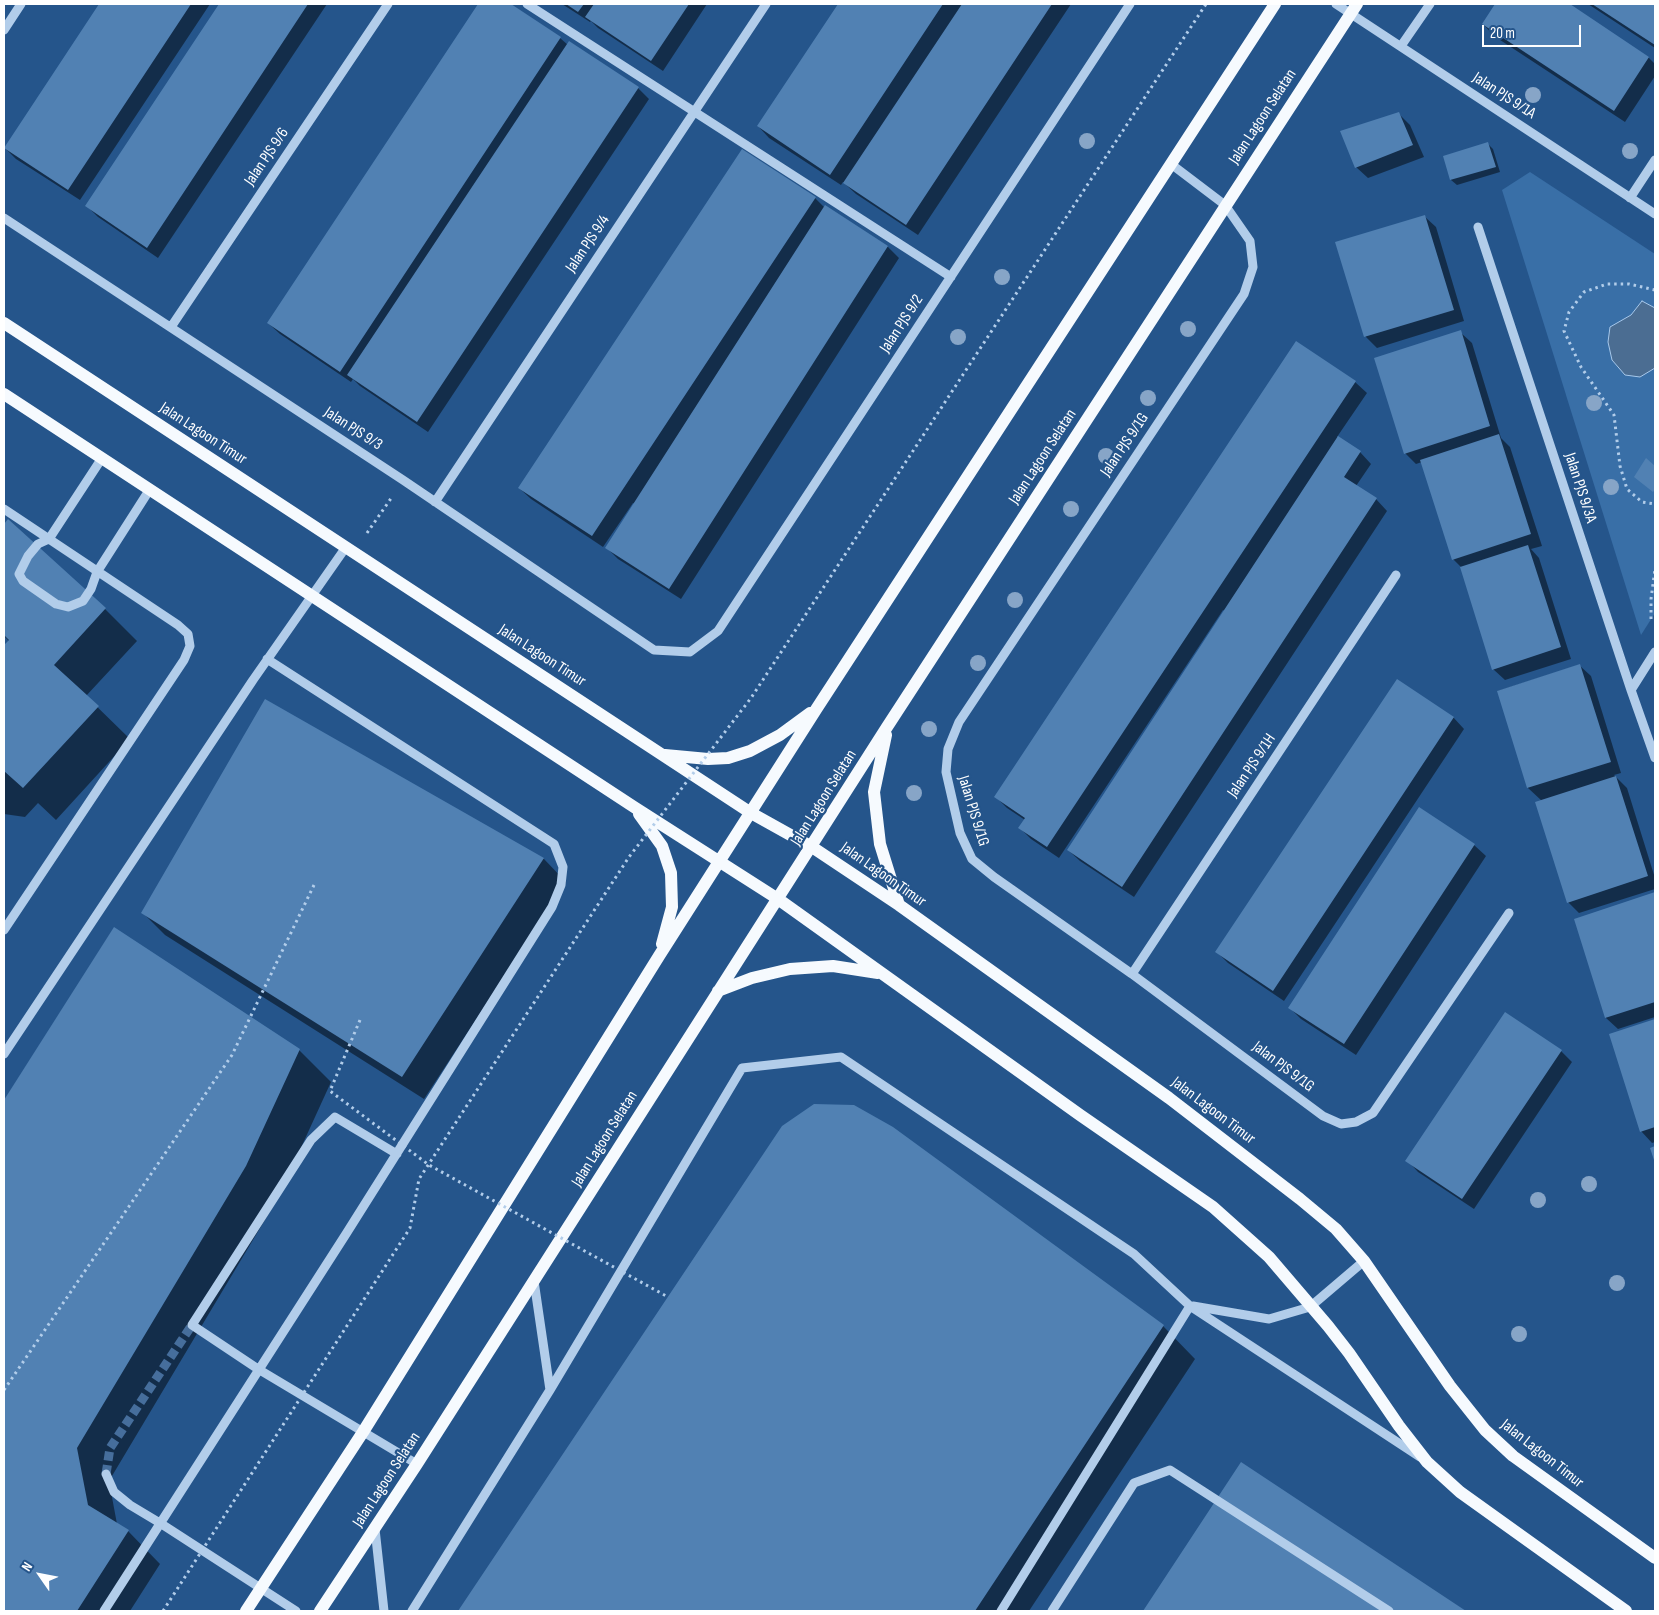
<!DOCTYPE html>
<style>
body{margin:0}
#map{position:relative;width:1659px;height:1615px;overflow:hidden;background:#25558b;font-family:"Sofia Sans Condensed",sans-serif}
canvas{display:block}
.frame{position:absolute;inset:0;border:5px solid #fff;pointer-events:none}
.north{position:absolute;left:15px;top:1550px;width:50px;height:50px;-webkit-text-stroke:4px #25558b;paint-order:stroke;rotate:303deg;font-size:14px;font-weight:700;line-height:20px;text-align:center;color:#fff}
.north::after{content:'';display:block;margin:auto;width:18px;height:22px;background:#fff;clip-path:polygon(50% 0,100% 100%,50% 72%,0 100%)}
.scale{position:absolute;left:1482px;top:25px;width:99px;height:22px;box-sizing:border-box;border:2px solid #fff;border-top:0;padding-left:6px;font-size:15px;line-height:18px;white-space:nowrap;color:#fff;-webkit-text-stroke:4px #25558b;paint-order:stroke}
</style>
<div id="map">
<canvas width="1659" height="1615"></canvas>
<div class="frame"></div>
<div class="north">N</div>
<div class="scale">20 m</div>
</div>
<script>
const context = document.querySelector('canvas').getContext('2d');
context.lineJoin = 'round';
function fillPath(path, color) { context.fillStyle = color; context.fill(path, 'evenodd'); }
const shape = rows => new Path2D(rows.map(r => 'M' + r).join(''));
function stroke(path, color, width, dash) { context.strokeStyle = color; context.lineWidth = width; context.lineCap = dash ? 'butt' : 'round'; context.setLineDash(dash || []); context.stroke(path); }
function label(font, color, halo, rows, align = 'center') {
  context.font = font + ' "Sofia Sans Condensed",sans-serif'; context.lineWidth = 4.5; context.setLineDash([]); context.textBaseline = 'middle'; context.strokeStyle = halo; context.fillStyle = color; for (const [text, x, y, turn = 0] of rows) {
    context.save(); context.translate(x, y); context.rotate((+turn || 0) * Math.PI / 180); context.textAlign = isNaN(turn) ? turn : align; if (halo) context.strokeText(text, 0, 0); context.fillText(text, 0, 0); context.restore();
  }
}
fillPath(shape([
 [1530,172,1655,254,1655,613,1641,635,1502,190]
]), '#396fa7');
const water = shape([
 [1642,301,1655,308,1655,368,1640,377,1625,375,1612,360,1608,342,1610,327,1631,315,1642,301]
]);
fillPath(water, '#4b6d92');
stroke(water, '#a7c8eb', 1);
fillPath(shape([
 [100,4,210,4,80,200,16,159,5,148],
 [221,4,327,4,158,258,98,217,87,206],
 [479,4,508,4,560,38,568,45,638,88,649,99,428,432,360,386,353,379,351,382,280,334,268,323],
 [562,4,707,4,663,71,598,28,591,21,590,22],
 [839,4,1071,4,918,235,856,194,843,182,841,185,769,138,758,126],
 [1497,4,1568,4,1649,58,1655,64,1655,76,1625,122,1494,36,1483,24],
 [1588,4,1655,4,1655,48],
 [1398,113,1410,125,1424,157,1368,178,1356,167],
 [1488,144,1493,149,1500,172,1457,185,1451,180,1445,157],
 [743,150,815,198,824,207,888,247,899,258,681,599,618,559,607,548,635,504,633,503,603,547,531,499,519,488],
 [1424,216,1436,227,1464,321,1377,348,1366,337,1337,243],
 [1460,332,1472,343,1501,438,1510,447,1542,546,1531,549,1539,558,1571,659,1505,680,1493,669,1462,568,1453,559,1422,462,1416,464,1405,453],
 [1355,382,1367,393,1337,437,1360,452,1371,464,1356,486,1376,499,1387,511,1134,897,1080,861,1068,850,1225,611,1223,610,1059,858,1031,839,1020,828,1025,820,1007,808,996,797],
 [8,520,105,609,137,641,86,696,130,739,56,820,38,803,25,817,4,814,4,647,9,641,4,636,4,525],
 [1579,665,1591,676,1621,773,1614,775,1627,788,1655,878,1655,889,1579,913,1568,902,1542,801,1528,788,1498,691],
 [265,701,544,859,566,882,424,1099,165,935,143,913],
 [1453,717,1464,729,1284,1001,1228,963,1217,952],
 [1474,845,1486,856,1356,1055,1301,1019,1290,1008],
 [1655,894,1655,1017,1618,1029,1606,1018,1576,919],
 [114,928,299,1050,331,1082,278,1198,109,1481,117,1524,128,1531,160,1564,130,1611,4,1611,4,1101],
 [1655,1020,1655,1142,1652,1143,1641,1131,1610,1035],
 [1561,1051,1572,1062,1474,1209,1418,1172,1407,1160],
 [783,1126,1163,1326,1195,1359,1029,1611,460,1611],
 [1241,1464,1464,1611,1144,1611]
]), '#0007');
fillPath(shape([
 [99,4,191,4,68,190,4,148],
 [219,4,308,4,147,248,85,206],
 [478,4,511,4,561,37,340,372,267,323],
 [566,4,584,4,578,12],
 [594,4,689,4,651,61,585,17],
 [838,4,943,4,830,175,757,126],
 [962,4,1052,4,906,225,843,183],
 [1495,4,1570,4,1649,57,1614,111,1482,24],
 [1592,4,1655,4,1655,45],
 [569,41,639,87,417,422,347,375],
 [1399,112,1413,145,1355,168,1340,131],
 [1488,142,1496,167,1450,180,1443,156],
 [742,149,816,197,592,536,518,488],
 [825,205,888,246,669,589,605,548],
 [1425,215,1454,310,1364,337,1335,242],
 [1461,330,1490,426,1404,454,1374,358],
 [1296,341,1356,381,1047,847,1018,828,1025,818,994,797],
 [1499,434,1531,534,1452,560,1420,460],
 [1338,436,1361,451,1344,477,1377,498,1122,887,1067,850],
 [1646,458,1655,466,1655,489,1653,492,1634,477],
 [8,519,106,608,54,665,99,706,23,788,4,771,4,645,9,640,4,635,4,524],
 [1528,545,1561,647,1492,670,1460,567],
 [1580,664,1611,762,1527,788,1497,691],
 [1397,679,1454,717,1273,991,1215,952],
 [265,699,544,858,402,1077,141,913],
 [1616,776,1648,876,1567,903,1535,802],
 [1419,807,1475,844,1344,1044,1288,1008],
 [1655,892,1655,1002,1605,1018,1574,919],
 [114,927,300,1049,246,1166,77,1448,88,1505,129,1530,77,1611,4,1611,4,1100],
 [1505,1012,1562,1050,1462,1199,1405,1161],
 [1655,1019,1655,1127,1640,1132,1609,1034],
 [814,1104,854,1105,893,1127,1164,1325,975,1611,458,1611,782,1126],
 [1655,1146,1655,1163,1650,1148],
 [1241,1462,1466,1611,1143,1611]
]), '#5181b3');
stroke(shape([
 [106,1474,110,1448,192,1325]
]), '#466e9c', 9, [9, 4.5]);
stroke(shape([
 [1655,290,1629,284,1607,284,1584,292,1569,312,1564,331,1581,367,1614,415,1620,466,1627,489,1642,502,1655,504],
 [367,533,392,497],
 [1651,619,1651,599,1655,569],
 [4,1390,232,1055,314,885]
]), '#b2cdea', 3, [2.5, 4]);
stroke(shape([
 [527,4,951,277],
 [1336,4,1655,214],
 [4,30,21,4],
 [1401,46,1430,4],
 [1171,164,1225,205,1250,241,1253,267,1244,294,959,722,948,749,946,772,960,833,972,859,994,877,1132,974,1323,1116,1341,1124,1356,1122,1373,1113,1509,913],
 [1630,198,1655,160],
 [4,218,403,480,654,650,690,652,718,631,1130,4],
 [1478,227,1631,690,1655,758],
 [171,327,388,4],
 [102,458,49,539,38,544,28,556,19,574,23,581,56,604,68,607,83,601,91,589,97,572,150,489],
 [435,502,766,4],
 [4,509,178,625,188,634,190,646,184,660,4,930],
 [1631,690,1655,652],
 [1132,974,1396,575],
 [4,1054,253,680,346,547],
 [397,1154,335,1117,311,1140,192,1325,258,1369,417,1464],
 [534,1281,550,1390],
 [1193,1306,1269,1319,1310,1307,1364,1261],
 [106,1474,114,1492,130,1505,160,1523,296,1611],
 [375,1529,384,1611],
 [104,1611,346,1234,552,907,561,885,563,867,554,844,267,659],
 [412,1611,550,1390,742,1068,841,1057,1134,1254,1190,1306,1420,1457],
 [1001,1611,1190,1306],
 [1052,1611,1134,1483,1170,1470,1389,1611]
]), '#b2cdea', 9);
stroke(shape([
 [4,323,751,813,812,847,899,905,1169,1098,1300,1199,1336,1229,1364,1261,1450,1386,1485,1430,1513,1456,1655,1558],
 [4,394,634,807,778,899,1080,1115,1213,1207,1269,1257,1328,1326,1349,1353,1399,1426,1427,1462,1460,1492,1626,1611],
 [886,735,874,792,880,844,899,905],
 [665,755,708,759,728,758,750,751,780,735,810,713],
 [639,814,662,846,671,873,672,907,662,944],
 [718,991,752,978,790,969,833,966,878,973],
 [246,1611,363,1432,659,956,817,708,1275,4],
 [320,1611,417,1464,887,727,1357,4]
]), '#f6fafe', 12);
stroke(shape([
 [360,1020,330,1091,429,1165,668,1297],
 [163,1611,410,1228,419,1179,629,857,751,698,1206,4]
]), '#b2cdea', 3, [2.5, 4]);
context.fillStyle = '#87a5c7';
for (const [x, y] of [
 [1533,95],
 [1087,141],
 [1630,151],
 [1002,277],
 [1188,329],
 [958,337],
 [1148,398],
 [1594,403],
 [1106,456],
 [1611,487],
 [1071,509],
 [1015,600],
 [978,663],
 [929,729],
 [914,793],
 [1589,1184],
 [1538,1200],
 [1617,1283],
 [1519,1334]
]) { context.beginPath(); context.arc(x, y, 8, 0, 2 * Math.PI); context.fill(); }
label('16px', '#fff', '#25558b', [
 ["Jalan PJS 9/1A",1504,96,33],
 ["Jalan Lagoon Selatan",1263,117,-57],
 ["Jalan PJS 9/6",267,157,-56],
 ["Jalan PJS 9/4",588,244,-56],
 ["Jalan PJS 9/2",902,324,-57],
 ["Jalan PJS 9/3",353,429,33],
 ["Jalan Lagoon Timur",203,434,33],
 ["Jalan PJS 9/1G",1125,445,-56],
 ["Jalan Lagoon Selatan",1043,457,-57],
 ["Jalan PJS 9/3A",1580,488,72],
 ["Jalan Lagoon Timur",542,656,33],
 ["Jalan PJS 9/1H",1252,766,-56],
 ["Jalan Lagoon Selatan",824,798,-58],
 ["Jalan PJS 9/1G",973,811,73],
 ["Jalan Lagoon Timur",883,875,35],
 ["Jalan PJS 9/1G",1283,1067,37],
 ["Jalan Lagoon Timur",1213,1111,37],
 ["Jalan Lagoon Selatan",605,1139,-58],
 ["Jalan Lagoon Timur",1542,1454,38],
 ["Jalan Lagoon Selatan",387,1480,-57]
]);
</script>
